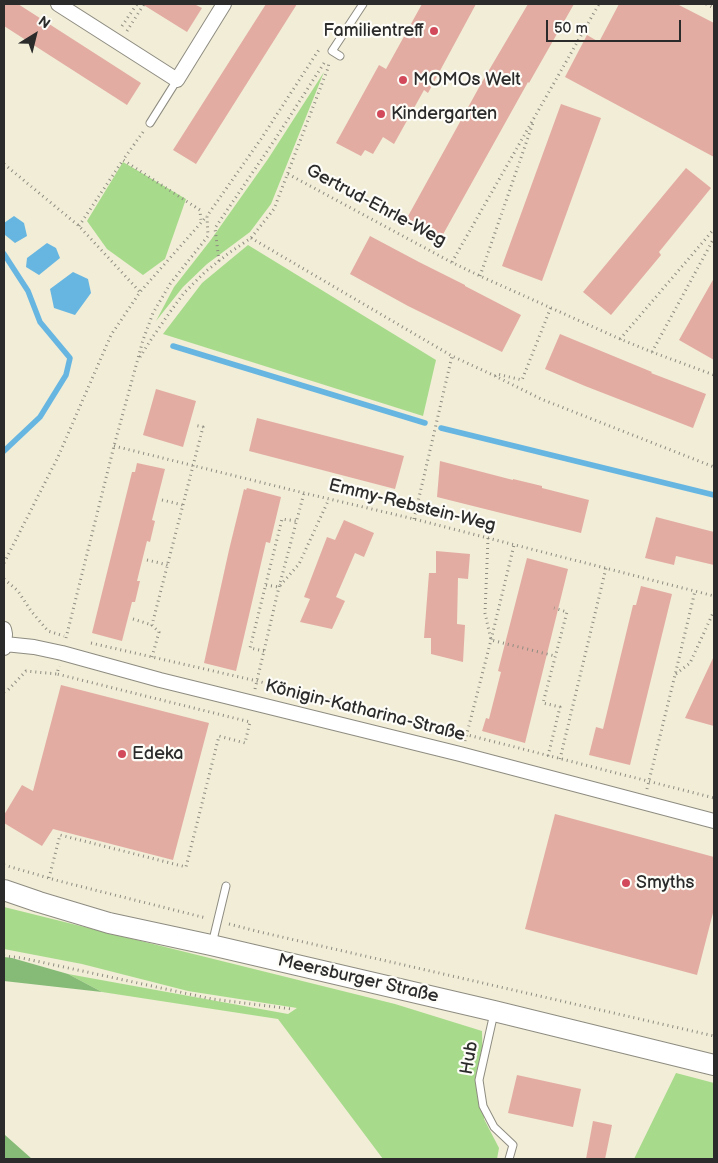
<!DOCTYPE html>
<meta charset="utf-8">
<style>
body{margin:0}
#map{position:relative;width:718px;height:1163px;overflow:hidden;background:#f1edd7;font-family:"Balsamiq Sans",sans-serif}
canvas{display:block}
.frame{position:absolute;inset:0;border:5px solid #2b2b2b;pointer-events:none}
.north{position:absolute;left:10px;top:10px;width:50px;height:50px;-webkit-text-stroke:4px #fdfcf7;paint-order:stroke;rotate:36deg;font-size:14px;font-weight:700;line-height:20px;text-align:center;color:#2b2b2b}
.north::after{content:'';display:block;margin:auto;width:18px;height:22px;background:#2b2b2b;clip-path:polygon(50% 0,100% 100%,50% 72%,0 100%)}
.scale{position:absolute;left:546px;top:20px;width:135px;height:22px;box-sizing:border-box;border:2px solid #2b2b2b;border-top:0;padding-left:6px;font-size:15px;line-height:18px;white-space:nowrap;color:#2b2b2b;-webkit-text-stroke:4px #fdfcf7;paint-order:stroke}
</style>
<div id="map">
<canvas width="718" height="1163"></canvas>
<div class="frame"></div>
<div class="north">N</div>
<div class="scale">50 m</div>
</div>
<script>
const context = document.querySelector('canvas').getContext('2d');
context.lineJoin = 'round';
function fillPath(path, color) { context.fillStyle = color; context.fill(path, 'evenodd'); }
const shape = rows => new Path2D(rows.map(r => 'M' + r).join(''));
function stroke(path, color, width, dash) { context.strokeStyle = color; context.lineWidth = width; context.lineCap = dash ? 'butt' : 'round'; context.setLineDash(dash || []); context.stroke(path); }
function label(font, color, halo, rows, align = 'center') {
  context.font = font + ' "Balsamiq Sans",sans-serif'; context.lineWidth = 4.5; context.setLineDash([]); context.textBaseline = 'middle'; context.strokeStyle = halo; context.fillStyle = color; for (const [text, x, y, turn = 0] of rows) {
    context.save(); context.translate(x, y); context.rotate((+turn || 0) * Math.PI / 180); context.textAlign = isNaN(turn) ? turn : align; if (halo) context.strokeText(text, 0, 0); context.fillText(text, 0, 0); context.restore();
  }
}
fillPath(shape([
 [324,72,271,204,250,232,207,264,183,287,156,321,174,287,210,241,268,159],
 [123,162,186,199,165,259,143,275,107,249,87,221],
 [248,245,436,360,423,416,163,334,202,283],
 [4,907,395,1004,482,1031,484,1119,499,1148,497,1159,383,1159,278,1019,102,992,68,974,288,1014,297,1008,188,991,82,964,4,949],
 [676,1073,714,1083,714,1159,634,1159]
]), '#a7db8b');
fillPath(shape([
 [4,957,12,958,68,974,102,992,4,981],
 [5,1135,32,1159,4,1159,4,1141]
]), '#85bb77');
fillPath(shape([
 [14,216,24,223,27,236,15,243,5,235,4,223],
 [47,243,56,248,60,258,39,275,26,267,27,258],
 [73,272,88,279,91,293,75,315,54,308,50,289]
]), '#67b6e1');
stroke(shape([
 [4,254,28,291,40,322,70,358,66,375,40,417,4,451],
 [173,346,425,423],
 [441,428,714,495]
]), '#67b6e1', 5.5);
fillPath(shape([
 [4,4,18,4,141,83,127,105,4,26],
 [142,4,194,4,202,8,187,32],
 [266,4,297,4,196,164,173,150],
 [422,4,476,4,428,93,424,90,394,144,383,137,373,154,365,150,361,156,336,143,379,65,386,69],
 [528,4,574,4,529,83,528,82,441,238,407,218,482,82],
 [619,4,677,4,714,23,714,157,565,77,587,35,599,42],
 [561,104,601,118,542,281,502,266],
 [686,168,711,188,659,252,661,255,611,315,583,292],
 [370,236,419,262,465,285,465,286,521,315,502,352,408,306,350,274],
 [714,278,714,360,679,340],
 [560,334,652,372,651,373,706,394,693,428,585,386,545,369],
 [156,389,196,401,183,447,143,435],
 [257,418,404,456,395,489,249,451],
 [440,461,513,480,513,479,542,486,542,488,589,500,581,533,437,497],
 [137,463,165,469,152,520,155,521,150,542,147,541,137,581,140,581,135,602,132,602,122,641,92,633,132,472,135,472],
 [247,488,281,497,270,543,266,542,236,671,204,663,229,550,244,489,246,490],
 [656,517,714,532,714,565,676,556,674,565,645,558],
 [344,520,374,533,364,557,355,553,336,597,345,601,332,629,300,622,310,599,304,597,327,537,335,540],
 [436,551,470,554,468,579,458,578,457,624,465,625,463,662,431,654,431,638,424,638,429,573,436,573],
 [527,558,568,569,525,743,482,731,486,718,489,719,501,672,498,671],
 [641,586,672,594,630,765,589,755,596,727,603,729,633,605,636,605],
 [714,656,714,726,685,718],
 [61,685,209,723,173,860,53,829,42,846,4,823,4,815,22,785,33,791],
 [555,814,714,857,714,909,697,975,525,929],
 [517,1075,581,1089,573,1127,508,1113],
 [593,1121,612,1125,605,1159,586,1159]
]), '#e3aca2');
const lane = shape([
 [340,56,332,51,363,4],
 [150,123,177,80],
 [212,944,226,886],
 [494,1013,479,1080,483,1106,494,1127,513,1145,509,1159]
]);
const street = shape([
 [58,4,177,80,224,4],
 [4,629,5,634,4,648],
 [5,644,34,647,62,653,160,680,460,754,714,821]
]);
const secondary = shape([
 [4,890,39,902,109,923,211,945,494,1011,714,1065]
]);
stroke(lane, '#8e8c81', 9);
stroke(street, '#8e8c81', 16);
stroke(secondary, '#8e8c81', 22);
stroke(shape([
 [706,4,714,8],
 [122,26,137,4],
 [127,31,144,4],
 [143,132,123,160,200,210,201,222],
 [4,164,79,226,140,292],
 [288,174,451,262,480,276,620,339,652,352,714,375],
 [79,226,123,160],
 [251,238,452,356,495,376,541,399,714,467],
 [219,261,215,228,274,141,326,60],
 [452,262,599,4],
 [480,276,533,123],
 [620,339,714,229],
 [652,352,714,238],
 [140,357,152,338,170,312,184,293,205,272,229,253,251,238,274,209,328,68,329,62],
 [495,376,497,374,522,380,551,307],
 [114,446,304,493,414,519,714,596],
 [162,500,183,505],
 [414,519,452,356],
 [488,538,485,613,491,640,555,656],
 [147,560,168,565],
 [4,563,58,457,111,335,140,292,207,216],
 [4,579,18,591,31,611,48,631,64,636],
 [266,585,279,587,299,564,329,499],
 [133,619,152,625],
 [66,638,114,446,143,340,153,313,170,284,208,236,207,216,261,139,320,48],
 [91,643,257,681,714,798],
 [264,651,250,648,282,519,296,521],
 [152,657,159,632,152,625,203,427,194,425],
 [676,674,690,663,714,611],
 [255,689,279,587,304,493],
 [4,692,8,690,26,671,57,674,59,666],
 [465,741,491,640,514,545],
 [548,756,560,707,543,703,567,612,554,608],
 [560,759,606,568],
 [647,789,675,675,695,591],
 [4,865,59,881,206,918],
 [49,878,60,835,186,867,219,736,245,743,250,722,57,674],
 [229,924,260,932,714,1036],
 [4,956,22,958,212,999,292,1009]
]), '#8e8c81', 3, [1, 4]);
stroke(lane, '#fff', 7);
stroke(street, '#fff', 14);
stroke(secondary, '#fff', 20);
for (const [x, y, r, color] of [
 [434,31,5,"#d1495b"],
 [403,80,5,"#d1495b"],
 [381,114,5,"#d1495b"],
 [122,754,5,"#d1495b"],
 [626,883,5,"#d1495b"]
]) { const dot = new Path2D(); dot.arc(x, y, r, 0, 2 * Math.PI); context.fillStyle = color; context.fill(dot); stroke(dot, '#fdfcf7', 2); }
label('18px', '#2b2b2b', '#fdfcf7', [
 ["Familientreff",424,31,"right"],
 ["MOMOs Welt",413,80],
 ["Kindergarten",391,114],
 ["Edeka",132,754],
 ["Smyths",636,883]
], 'left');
label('18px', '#2b2b2b', '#fdfcf7', [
 ["Gertrud-Ehrle-Weg",376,206,28],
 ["Emmy-Rebstein-Weg",412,506,14],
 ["Königin-Katharina-Straße",365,711,14],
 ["Meersburger Straße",358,979,13],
 ["Hub",470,1058,-80]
]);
</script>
